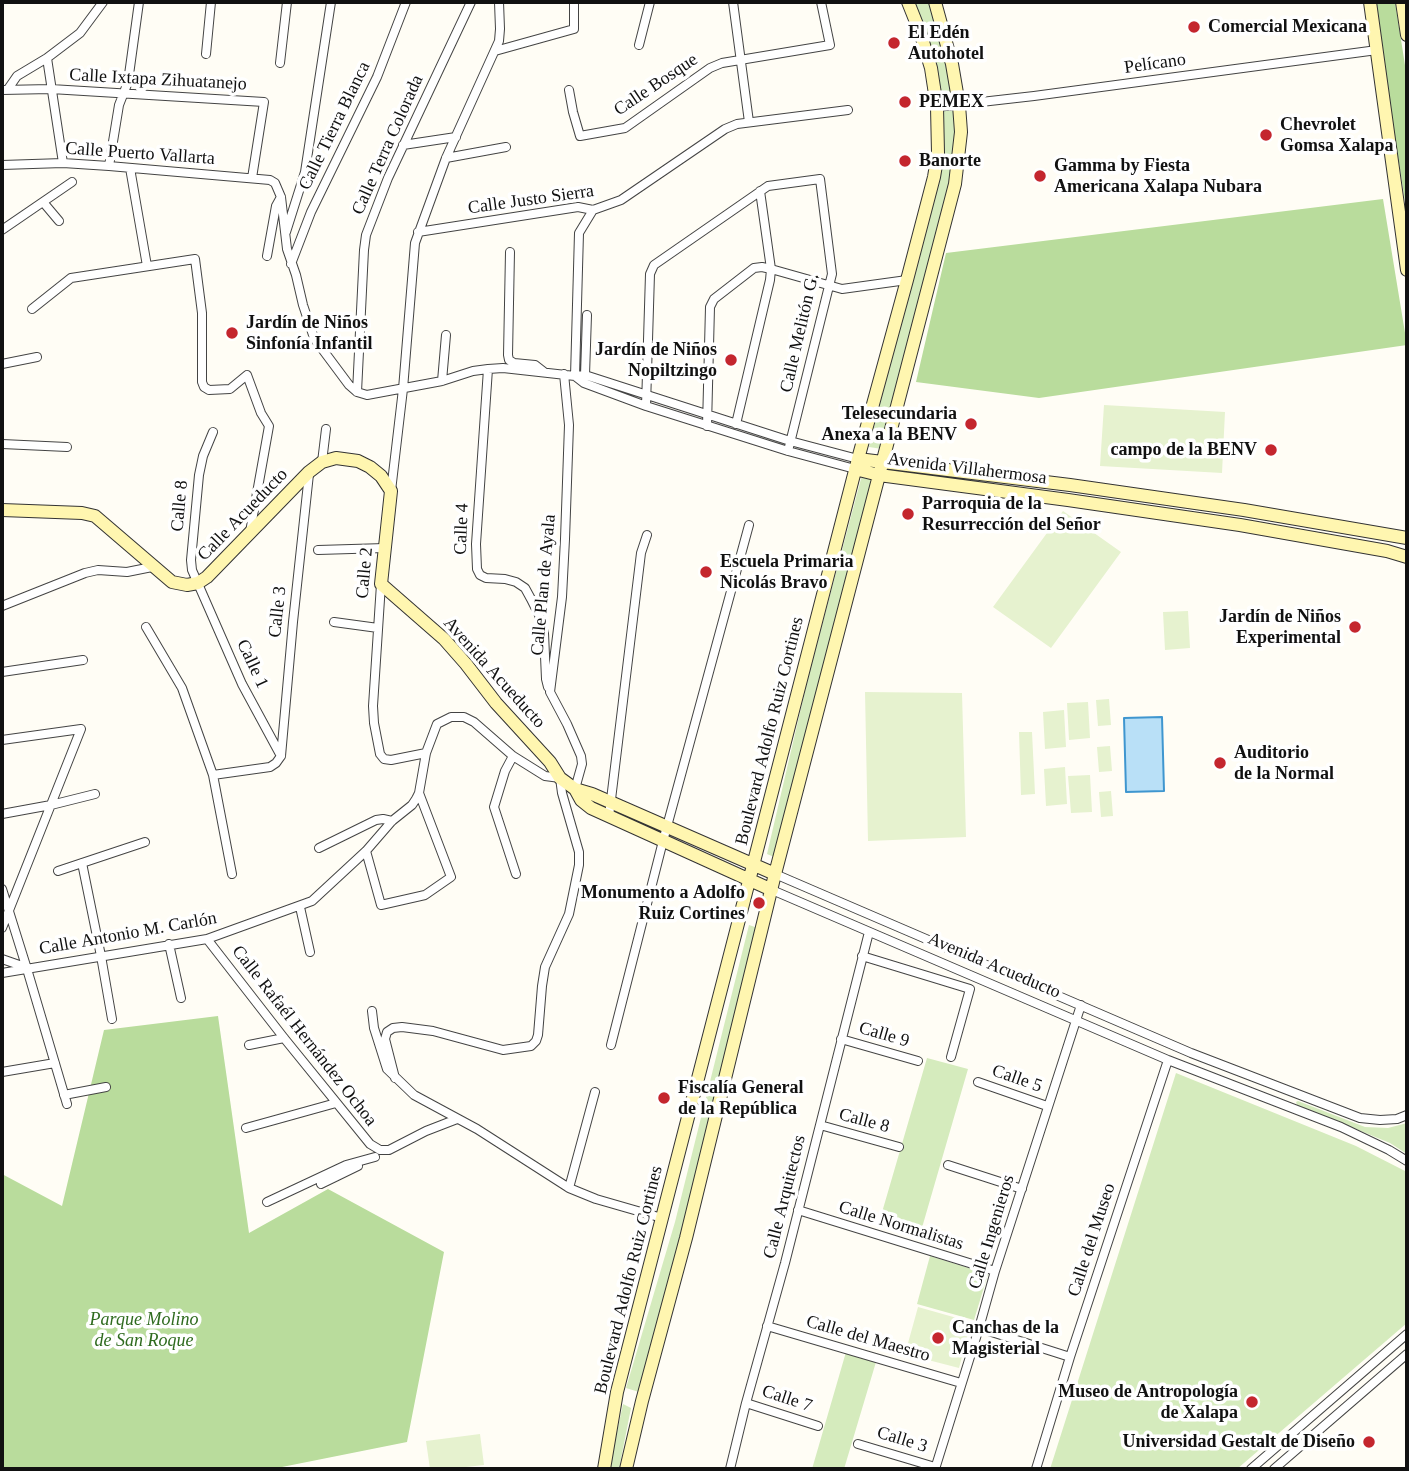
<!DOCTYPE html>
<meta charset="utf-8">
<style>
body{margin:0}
#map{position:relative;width:1409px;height:1471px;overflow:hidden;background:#fffdf5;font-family:Georgia,serif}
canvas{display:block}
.frame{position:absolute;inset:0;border:4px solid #111;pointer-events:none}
</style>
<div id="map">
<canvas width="1409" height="1471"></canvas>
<div class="frame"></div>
</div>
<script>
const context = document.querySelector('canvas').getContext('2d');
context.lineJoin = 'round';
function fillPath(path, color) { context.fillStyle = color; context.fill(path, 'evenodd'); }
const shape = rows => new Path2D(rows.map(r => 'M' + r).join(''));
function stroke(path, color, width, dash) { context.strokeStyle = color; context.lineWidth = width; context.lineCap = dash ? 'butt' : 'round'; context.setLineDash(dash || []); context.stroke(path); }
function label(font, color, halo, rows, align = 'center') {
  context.font = font + ' Georgia,serif'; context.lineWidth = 7; context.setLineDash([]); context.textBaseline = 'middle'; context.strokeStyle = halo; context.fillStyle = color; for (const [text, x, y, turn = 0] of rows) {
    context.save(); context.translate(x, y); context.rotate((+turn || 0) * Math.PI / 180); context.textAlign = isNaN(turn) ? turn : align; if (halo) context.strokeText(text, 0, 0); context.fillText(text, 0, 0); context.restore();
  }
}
fillPath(shape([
 [913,2,932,2,948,56,953,98,939,99],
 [941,111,958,111,954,162,882,449,869,447,941,161],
 [862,475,873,477,779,859,767,854,808,678],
 [749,925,758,928,664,1300,639,1392,626,1388,675,1222],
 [927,1058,968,1069,919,1238,878,1226],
 [1176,1073,1356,1146,1407,1172,1407,1323,1237,1469,1050,1469],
 [1298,1101,1365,1127,1388,1128,1407,1123,1407,1154,1390,1143,1297,1105,1296,1102],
 [930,1256,988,1274,974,1320,917,1304],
 [846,1352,876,1362,844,1469,812,1469],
 [623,1404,631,1408,619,1469,609,1469]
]), '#d5ebbd');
fillPath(shape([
 [1374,2,1395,2,1402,46,1407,78,1407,214],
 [1383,199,1407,345,1039,398,916,382,946,253],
 [218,1016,249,1233,328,1189,444,1252,407,1442,282,1467,282,1469,2,1469,2,1174,62,1206,104,1030]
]), '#b9dc9c');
fillPath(shape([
 [1104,405,1225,412,1222,473,1100,466],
 [1063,511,1121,552,1051,648,993,607],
 [1188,611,1190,648,1165,650,1163,612],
 [865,692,962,693,966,837,868,841],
 [1109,699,1111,725,1098,726,1096,700],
 [1088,702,1090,738,1069,740,1067,703],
 [1064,710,1066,747,1045,749,1043,712],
 [1019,732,1032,732,1035,794,1021,795],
 [1110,746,1112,771,1099,772,1097,747],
 [1065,767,1067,804,1046,806,1044,769],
 [1090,775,1092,812,1071,813,1068,776],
 [1111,791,1113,816,1101,817,1099,792],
 [918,1307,971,1322,959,1368,905,1354],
 [480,1434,484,1465,448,1469,430,1469,426,1441]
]), '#e6f2cf');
const water = shape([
 [1162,717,1164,791,1126,792,1124,718,1162,717]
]);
fillPath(water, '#b9e0f7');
stroke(water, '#3f96cf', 2);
const street = shape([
 [733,2,749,122],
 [639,45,650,2],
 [495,51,574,29,574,3],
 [206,54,211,2],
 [47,58,63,163],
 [280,63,287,2],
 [8,89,17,76,47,58,80,33,103,2],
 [2,90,51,89,264,102,252,178],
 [569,90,573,112,580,136,625,128,710,68,722,63,830,45,821,2],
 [937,107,1034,96,1377,50],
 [403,145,456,137],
 [446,158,506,147],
 [2,165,63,163,109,166,270,180,275,183,281,197,287,249,296,275,303,305,314,338,349,385,357,392,367,395,442,381,473,371,488,369,503,368,575,376,585,375,790,441,858,459],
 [109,166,119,105,128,82,139,2],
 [130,168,147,266],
 [43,202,59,221],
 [2,230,72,182],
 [286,232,305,172,331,2],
 [418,232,578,207,593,210,621,200,725,129,737,124,848,110],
 [510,252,508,355,509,360,514,363,535,365,544,372],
 [267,256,276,206,281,197],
 [291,264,311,212,377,77,406,2],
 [32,309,71,278,195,259,202,313,202,382,204,387,209,390,230,389,247,375,261,413,269,426,250,532],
 [2,364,37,357],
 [488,369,476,544,477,569,480,575,486,578,505,579,516,582,525,588,531,599,539,615,544,633,546,679,548,687],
 [564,374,569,425,565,539,562,597,550,692,567,724,581,756,582,764,575,789],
 [585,375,587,315],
 [575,376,584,383,646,406,788,451,855,469],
 [575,376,579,233,593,210],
 [442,381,446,335],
 [357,392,364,250,366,235,388,178,471,2],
 [646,406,650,274,654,265,768,186,820,179,832,274,788,451],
 [736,424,770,280,771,269,760,191],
 [707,426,710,307,714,299,754,268,762,267,771,269,842,289,907,280],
 [213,432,203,456,199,475,191,560,192,570,242,684,281,756],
 [2,444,67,447],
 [322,462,326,429],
 [391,491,403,389,415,243,446,158,499,41,500,29,499,2],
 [318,550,385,548],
 [381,584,373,706,374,723,380,754,384,759,391,760,426,753],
 [2,606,85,573,98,570,127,572,152,567],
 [334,622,378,628],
 [146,627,182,688,213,775,232,874],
 [2,672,83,660],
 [2,740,81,729,2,928],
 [281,756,293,622,309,474],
 [513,756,505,771,494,807,516,874],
 [213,775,270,767,276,763,281,756],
 [2,814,51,805,95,794],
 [609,816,641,553,647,535],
 [319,848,376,820,383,819,392,821],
 [366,851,381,905,425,895,451,877,419,793],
 [82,863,101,956,112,1019],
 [58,871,145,842],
 [775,874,1191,1053,1360,1118,1380,1120,1397,1119,1407,1115],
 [2,889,27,969,67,1104],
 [772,890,1168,1060,1341,1127,1389,1150,1407,1161],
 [300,907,310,952],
 [207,939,284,1038,370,1144,380,1150,389,1150,426,1131,457,1119],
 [169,944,181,998],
 [862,956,970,989,951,1057],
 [2,959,25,967],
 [2,973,207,939,312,901,366,851,392,821,412,805,416,799,419,793,426,753,437,724,451,717,464,717,474,722,513,756,545,776,560,778,562,793,579,852,579,865,569,914,545,967,542,986,538,1035,536,1041,531,1046,503,1050,433,1031,402,1027,393,1028,387,1032,385,1039,395,1078],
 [372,1011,374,1028,387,1069,414,1095,477,1129,569,1188,596,1199,662,1218],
 [841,1039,918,1061],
 [249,1045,284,1038],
 [611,1045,663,841,749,525],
 [2,1072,55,1063],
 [978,1082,1047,1106],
 [64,1095,106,1087],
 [820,1125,899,1147],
 [246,1128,336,1103],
 [948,1165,1022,1189],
 [321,1184,358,1166],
 [569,1188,595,1092],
 [267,1202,346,1165,375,1157],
 [798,1210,995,1271],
 [767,1326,961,1383],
 [979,1328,1070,1357],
 [746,1403,818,1426],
 [858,1444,935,1467],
 [730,1469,746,1403,785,1263,869,932],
 [935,1469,979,1328,995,1271,1081,1005],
 [1036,1469,1070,1357,1168,1060],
 [1251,1469,1407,1334],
 [1274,1469,1407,1354]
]);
const secondary = shape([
 [1370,2,1407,270],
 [1402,2,1407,35],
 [858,459,1070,485,1244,510,1407,538],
 [855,469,879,475,1068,500,1240,525,1387,551,1407,557],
 [2,510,82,513,95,516,172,582,187,585,198,583,207,577,309,472,322,462,336,458,358,461,370,467,381,476,391,491,381,584,444,639,466,664,496,703,550,762,560,778,575,789,592,794,775,874],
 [575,789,581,800,591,808,772,890],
 [604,1469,617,1392,858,459,907,280,934,177,938,153,937,107,931,68,920,32,908,2],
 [626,1469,642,1401,686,1238,775,874,955,184,961,132,959,105,952,64,935,2]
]);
stroke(street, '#444', 10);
stroke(secondary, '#333', 14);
stroke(street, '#fff', 8);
stroke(secondary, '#fff6b0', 12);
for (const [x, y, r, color] of [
 [1194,27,7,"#c4262e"],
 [894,43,7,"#c4262e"],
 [905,102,7,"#c4262e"],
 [1266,135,7,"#c4262e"],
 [905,161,7,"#c4262e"],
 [1040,176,7,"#c4262e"],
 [232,333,7,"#c4262e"],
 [731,360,7,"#c4262e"],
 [971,424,7,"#c4262e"],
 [1271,450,7,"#c4262e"],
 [908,514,7,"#c4262e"],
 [706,572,7,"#c4262e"],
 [1355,627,7,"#c4262e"],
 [1220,763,7,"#c4262e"],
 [759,903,7,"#c4262e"],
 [664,1098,7,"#c4262e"],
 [938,1338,7,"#c4262e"],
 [1252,1402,7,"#c4262e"],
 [1369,1442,7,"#c4262e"]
]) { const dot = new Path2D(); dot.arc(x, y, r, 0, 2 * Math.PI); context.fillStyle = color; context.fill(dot); stroke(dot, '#fff', 2.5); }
label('bold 18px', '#111', '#fff', [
 ["Comercial Mexicana",1208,27],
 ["El Edén",908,33],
 ["Autohotel",908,54],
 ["PEMEX",919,102],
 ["Chevrolet",1280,125],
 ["Gomsa Xalapa",1280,146],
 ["Banorte",919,161],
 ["Gamma by Fiesta",1054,166],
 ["Americana Xalapa Nubara",1054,187],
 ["Jardín de Niños",246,323],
 ["Sinfonía Infantil",246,344],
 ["Jardín de Niños",717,350,"right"],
 ["Nopiltzingo",717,371,"right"],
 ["Telesecundaria",957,414,"right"],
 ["Anexa a la BENV",957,435,"right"],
 ["campo de la BENV",1257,450,"right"],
 ["Parroquia de la",922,504],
 ["Resurrección del Señor",922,525],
 ["Escuela Primaria",720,562],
 ["Nicolás Bravo",720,583],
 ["Jardín de Niños",1341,617,"right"],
 ["Experimental",1341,638,"right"],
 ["Auditorio",1234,753],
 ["de la Normal",1234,774],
 ["Monumento a Adolfo",745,893,"right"],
 ["Ruiz Cortines",745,914,"right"],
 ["Fiscalía General",678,1088],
 ["de la República",678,1109],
 ["Canchas de la",952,1328],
 ["Magisterial",952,1349],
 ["Museo de Antropología",1238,1392,"right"],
 ["de Xalapa",1238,1413,"right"],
 ["Universidad Gestalt de Diseño",1355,1442,"right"]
], 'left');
label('18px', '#111', '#fff', [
 ["Pelícano",1155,64,-8],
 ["Calle Ixtapa Zihuatanejo",158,80,3],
 ["Calle Bosque",656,85,-34],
 ["Calle Tierra Blanca",335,126,-64],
 ["Calle Terra Colorada",388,145,-66],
 ["Calle Puerto Vallarta",140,154,4],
 ["Calle Justo Sierra",531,200,-8],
 ["Calle Melitón G.",800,333,-77],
 ["Avenida Villahermosa",967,469,7],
 ["Calle 8",180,506,-85],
 ["Calle Acueducto",243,515,-46],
 ["Calle 4",462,529,-88],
 ["Calle 2",365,573,-85],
 ["Calle Plan de Ayala",544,585,-85],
 ["Calle 3",278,612,-84],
 ["Calle 1",252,664,65],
 ["Avenida Acueducto",494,673,48],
 ["Boulevard Adolfo Ruiz Cortines",770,731,-76],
 ["Calle Antonio M. Carlón",128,934,-10],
 ["Avenida Acueducto",994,966,23],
 ["Calle 9",884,1035,16],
 ["Calle Rafaél Hernández Ochoa",304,1036,52],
 ["Calle 5",1017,1079,19],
 ["Calle 8",864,1121,15],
 ["Calle Arquitectos",785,1197,-76],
 ["Calle Normalistas",901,1226,17],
 ["Calle Ingenieros",992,1232,-73],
 ["Calle del Museo",1092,1240,-72],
 ["Boulevard Adolfo Ruiz Cortines",629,1280,-76],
 ["Calle del Maestro",868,1339,16],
 ["Calle 7",787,1399,18],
 ["Calle 3",902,1440,17]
]);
label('italic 18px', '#2f6b1f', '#fff', [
 ["Parque Molino",144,1320],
 ["de San Roque",144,1341]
]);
</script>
